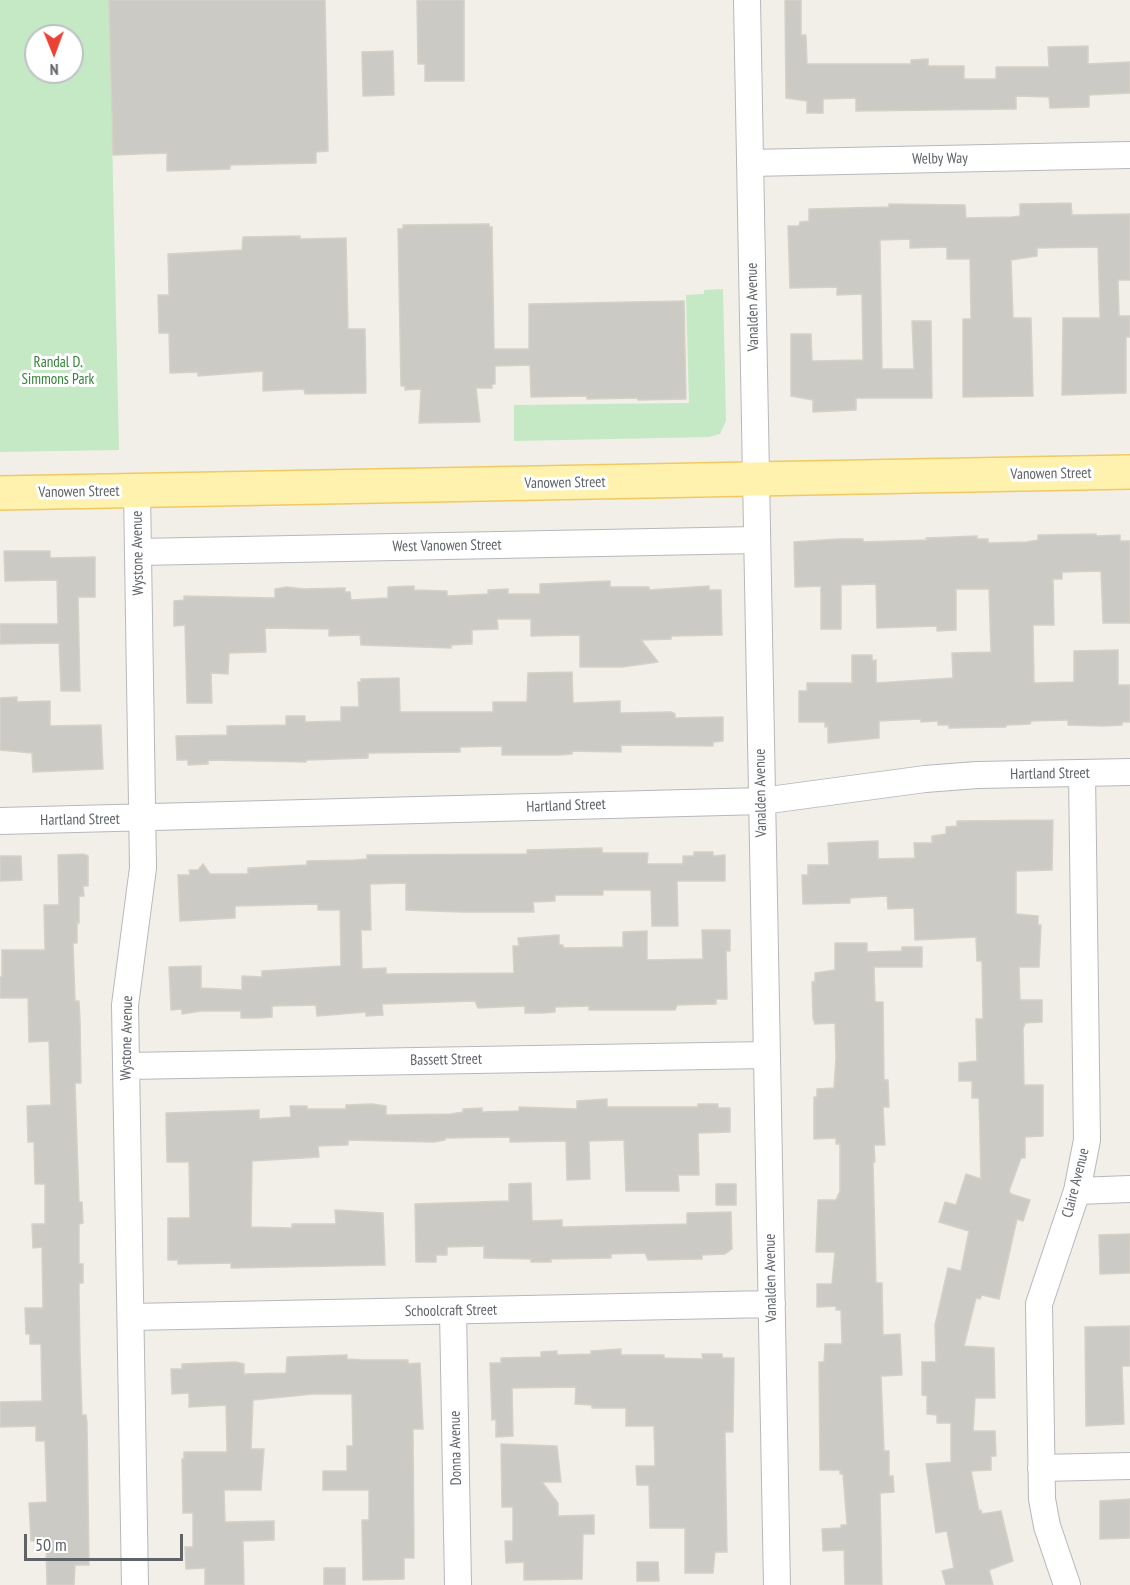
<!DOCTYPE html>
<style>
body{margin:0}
#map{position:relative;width:1130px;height:1585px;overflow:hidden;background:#f1efe8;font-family:"PT Sans Narrow",sans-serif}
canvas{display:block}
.north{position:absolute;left:24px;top:24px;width:60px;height:60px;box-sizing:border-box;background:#fff;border:2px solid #bfc1c3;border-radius:50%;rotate:179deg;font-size:16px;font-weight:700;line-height:24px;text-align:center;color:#5f6368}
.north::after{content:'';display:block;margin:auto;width:21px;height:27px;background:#ea4335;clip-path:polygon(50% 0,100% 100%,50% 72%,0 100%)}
.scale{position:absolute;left:24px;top:1534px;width:159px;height:27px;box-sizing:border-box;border:3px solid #5f6368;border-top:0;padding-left:8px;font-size:18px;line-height:21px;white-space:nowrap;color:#5f6368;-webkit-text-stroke:4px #fff;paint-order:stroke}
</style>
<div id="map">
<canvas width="1130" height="1585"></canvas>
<div class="north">N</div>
<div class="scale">50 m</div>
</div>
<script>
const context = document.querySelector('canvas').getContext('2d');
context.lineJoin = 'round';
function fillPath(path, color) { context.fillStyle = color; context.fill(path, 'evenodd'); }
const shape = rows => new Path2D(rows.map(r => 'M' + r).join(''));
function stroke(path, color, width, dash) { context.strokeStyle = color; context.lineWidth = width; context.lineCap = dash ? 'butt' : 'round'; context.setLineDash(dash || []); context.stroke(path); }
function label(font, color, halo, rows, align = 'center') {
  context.font = font + ' "PT Sans Narrow",sans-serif'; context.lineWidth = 6; context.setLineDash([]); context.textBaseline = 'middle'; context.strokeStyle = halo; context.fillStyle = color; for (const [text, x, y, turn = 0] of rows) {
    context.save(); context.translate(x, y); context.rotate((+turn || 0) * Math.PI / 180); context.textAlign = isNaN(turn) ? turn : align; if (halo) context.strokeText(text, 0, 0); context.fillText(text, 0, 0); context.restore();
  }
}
fillPath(shape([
 [0,0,109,0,119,450,0,452],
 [36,36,72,36,72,72,36,72],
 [723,289,726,421,720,434,709,437,514,441,514,405,689,403,686,295,704,294,704,290]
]), '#c5e8c5');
const building = shape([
 [109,0,325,0,328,151,316,152,316,163,230,165,230,169,167,171,167,153,113,155,109,0],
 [417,0,464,0,464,81,425,81,425,64,418,64,417,0],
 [785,0,801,0,801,35,806,35,807,64,911,64,911,60,928,59,928,66,964,66,964,79,996,79,996,67,1049,67,1048,47,1088,46,1088,64,1130,62,1130,93,1089,95,1089,107,1050,108,1049,97,1016,96,1016,109,856,111,856,98,823,99,823,113,807,113,807,101,786,98,785,0],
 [393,51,394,95,363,96,362,52,393,51],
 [1071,203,1072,215,1130,214,1130,280,1118,280,1119,316,1130,316,1130,337,1126,337,1126,393,1062,395,1063,318,1100,318,1098,247,1037,248,1037,256,1011,260,1013,318,1031,318,1033,396,963,397,963,319,971,319,970,259,947,259,947,247,910,248,910,239,880,240,882,369,914,369,912,321,931,321,932,398,856,398,856,410,813,412,813,400,791,396,791,334,811,334,812,361,863,360,862,294,837,295,837,287,790,288,788,226,799,226,800,222,809,221,809,209,889,207,889,204,965,205,966,218,1012,217,1020,216,1020,204,1071,203],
 [489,224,489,227,492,227,494,349,529,349,529,304,684,301,686,399,638,400,637,398,587,399,587,396,531,397,530,365,495,366,495,384,492,384,492,388,476,388,480,422,419,423,421,389,405,390,405,386,401,386,398,229,403,229,403,225,489,224],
 [300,236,300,239,346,238,348,329,365,329,366,393,305,394,304,389,263,391,263,371,198,376,198,372,170,373,169,333,159,333,158,295,169,295,168,254,242,250,243,237,300,236],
 [1096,534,1096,536,1120,535,1120,541,1130,541,1130,623,1103,623,1101,571,1062,572,1062,579,1053,579,1054,625,1033,625,1034,683,1074,682,1074,651,1118,650,1118,685,1130,685,1130,722,1122,722,1122,725,1104,726,1068,725,1068,720,1031,721,1030,724,1006,725,1006,727,949,728,949,725,938,725,938,721,921,722,921,719,879,721,879,738,828,743,828,726,825,727,825,722,799,722,799,691,807,691,807,683,852,683,852,655,872,655,872,661,876,660,876,683,953,678,952,653,991,652,989,589,956,589,956,630,937,631,937,626,877,628,876,584,841,585,841,629,821,629,821,586,795,587,794,542,838,539,863,539,863,542,927,540,926,538,977,536,977,539,988,539,988,543,1027,542,1038,540,1038,535,1096,534],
 [4,551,50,551,50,558,95,557,95,597,78,597,80,691,61,691,59,643,0,644,0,624,58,624,57,580,5,581,4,551],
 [610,581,610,587,649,587,649,590,709,586,709,590,721,590,722,635,671,636,671,639,641,640,658,662,622,667,580,667,580,635,531,636,531,619,497,619,498,629,472,630,472,644,451,645,451,648,361,645,360,635,329,636,329,629,265,628,266,652,229,653,228,674,211,673,212,703,187,703,185,625,174,626,174,601,184,600,184,596,275,598,275,589,287,587,304,589,345,588,345,592,350,592,351,600,388,598,388,587,414,586,414,590,447,591,447,596,488,594,488,590,508,589,508,594,540,594,540,584,610,581],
 [572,672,573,703,620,701,620,713,671,712,675,714,675,718,723,717,723,741,713,742,713,746,621,745,621,752,572,751,572,754,560,755,502,755,502,746,460,747,460,752,368,753,368,758,306,760,306,762,208,760,208,764,188,765,188,760,177,760,176,736,227,735,227,726,286,725,286,716,305,716,305,722,341,721,341,707,359,707,358,682,361,682,361,679,399,678,400,712,493,712,493,702,527,702,528,673,572,672],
 [17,697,17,702,50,701,50,726,101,725,103,769,33,772,32,753,0,750,0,698,17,697],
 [1053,820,1052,870,1016,871,1016,914,1038,916,1038,925,1041,925,1039,967,1019,967,1020,1000,1042,1000,1042,1022,1025,1023,1023,1029,1024,1085,1043,1085,1043,1136,1025,1137,1025,1158,1021,1158,1009,1191,1011,1194,1030,1200,1023,1221,1017,1219,999,1299,982,1295,980,1299,976,1298,964,1346,994,1348,995,1398,975,1398,973,1431,995,1431,996,1456,991,1456,991,1470,971,1471,979,1511,981,1510,982,1514,1001,1511,1013,1561,989,1570,993,1585,946,1585,942,1571,954,1568,947,1531,936,1533,926,1464,951,1462,951,1423,937,1423,937,1415,927,1414,927,1396,922,1395,922,1362,936,1362,935,1325,948,1268,961,1271,969,1231,939,1222,945,1202,956,1205,966,1174,981,1179,979,1098,972,1098,972,1081,959,1081,959,1063,977,1061,976,1019,983,1019,982,961,977,961,976,937,915,940,914,908,888,909,887,896,850,898,850,903,803,904,802,875,808,875,808,865,829,865,828,843,878,841,878,859,915,858,914,843,932,843,932,836,946,834,946,827,957,826,957,821,1053,820],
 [602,848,602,853,648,853,647,864,683,864,683,856,694,856,694,852,713,852,713,856,725,855,725,881,677,881,678,926,652,926,651,890,603,890,603,895,555,895,555,901,533,902,534,912,462,912,406,910,406,883,370,884,371,930,361,930,362,969,386,968,386,974,514,973,513,946,519,946,518,938,559,935,559,945,563,945,563,948,623,947,623,932,647,931,647,960,703,959,702,930,730,930,730,951,726,951,727,999,716,999,716,1004,677,1005,675,1010,589,1010,589,1006,555,1007,555,1012,543,1013,525,1013,525,1006,478,1008,475,1001,382,1004,383,1015,366,1016,366,1012,317,1016,316,1005,272,1006,272,1017,259,1018,241,1018,241,1011,201,1011,182,1014,182,1009,171,1010,169,967,201,966,201,988,242,990,242,976,262,977,262,971,341,966,340,910,318,910,318,904,235,906,235,918,180,921,178,875,190,875,189,870,198,870,203,864,210,874,248,874,248,868,307,865,307,861,355,860,367,859,367,855,527,854,527,850,602,848],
 [83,854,88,856,88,886,83,886,84,896,79,896,79,923,77,923,77,943,73,943,75,1001,79,1001,80,1020,81,1083,75,1083,79,1202,82,1202,83,1223,79,1224,79,1264,83,1264,83,1283,79,1283,79,1294,80,1353,82,1415,86,1415,87,1423,89,1565,75,1565,74,1585,47,1585,46,1541,31,1541,29,1503,47,1502,45,1441,36,1441,36,1426,0,1427,0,1402,42,1401,41,1344,30,1344,30,1334,26,1334,25,1308,43,1308,42,1247,33,1248,32,1224,45,1224,45,1184,35,1184,34,1142,28,1142,27,1106,51,1105,49,1041,29,1042,28,998,0,998,0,977,2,977,2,950,45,950,44,905,59,905,58,855,83,854],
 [0,856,21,856,22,880,0,881,0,856],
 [835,943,867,943,867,952,902,951,902,947,922,947,922,967,874,967,875,1002,883,1002,884,1080,888,1080,889,1107,883,1107,885,1145,874,1145,875,1162,873,1162,876,1283,882,1283,883,1335,900,1334,902,1375,881,1376,884,1451,889,1451,889,1476,893,1476,894,1492,880,1493,882,1585,845,1585,844,1550,823,1551,822,1529,841,1528,841,1525,847,1525,843,1474,840,1474,840,1470,820,1470,819,1362,824,1362,825,1344,842,1344,841,1310,836,1310,836,1306,817,1307,817,1284,832,1284,835,1252,816,1252,818,1200,836,1200,840,1191,840,1144,836,1144,836,1138,814,1139,814,1097,817,1097,817,1089,834,1088,836,1058,835,1023,815,1024,813,1018,812,982,815,982,815,973,835,970,835,943],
 [607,1099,607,1107,698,1107,698,1104,718,1104,718,1108,730,1108,730,1132,698,1133,699,1175,678,1175,679,1191,626,1191,624,1140,589,1141,590,1179,567,1180,566,1141,510,1142,510,1137,445,1138,445,1140,433,1142,348,1140,348,1145,318,1146,319,1157,252,1161,251,1227,292,1228,292,1224,336,1224,335,1210,383,1213,385,1265,231,1268,231,1263,178,1264,178,1260,168,1260,168,1218,190,1218,189,1162,167,1162,166,1113,259,1110,259,1119,291,1117,290,1106,307,1106,307,1109,346,1109,346,1105,372,1104,386,1106,386,1115,451,1114,463,1112,463,1109,482,1108,482,1112,519,1111,519,1107,577,1109,577,1101,607,1099],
 [531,1183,532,1221,562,1220,562,1227,687,1224,687,1213,731,1212,732,1249,725,1254,702,1255,702,1259,648,1260,645,1253,611,1254,611,1258,551,1259,551,1262,531,1262,531,1259,484,1258,484,1246,447,1247,447,1255,436,1255,436,1262,416,1262,415,1204,509,1201,509,1184,531,1183],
 [716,1184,736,1184,736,1205,716,1205,716,1184],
 [1130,1234,1130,1273,1100,1274,1099,1235,1130,1234],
 [1130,1326,1130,1366,1122,1366,1124,1424,1086,1426,1085,1327,1130,1326],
 [621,1349,621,1355,664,1355,664,1358,703,1359,702,1354,722,1354,722,1358,734,1358,733,1432,725,1432,727,1552,715,1552,713,1573,685,1573,685,1528,650,1528,649,1485,637,1485,636,1466,655,1466,654,1426,626,1426,626,1408,592,1408,592,1405,575,1404,576,1387,512,1388,513,1436,496,1437,496,1419,492,1420,490,1363,501,1363,501,1358,541,1357,541,1352,557,1351,557,1355,591,1354,591,1351,621,1349],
 [347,1355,347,1359,363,1360,408,1360,408,1364,420,1363,423,1429,413,1429,414,1558,404,1558,404,1579,363,1580,362,1520,369,1520,369,1490,323,1490,323,1471,347,1471,347,1446,353,1446,352,1394,313,1394,253,1400,251,1449,264,1449,261,1490,224,1490,225,1522,274,1521,274,1540,243,1541,244,1585,205,1585,205,1568,186,1569,185,1547,193,1547,193,1513,183,1513,182,1459,184,1459,184,1452,227,1452,226,1405,189,1407,189,1393,172,1394,171,1369,182,1369,182,1364,236,1362,244,1364,244,1374,286,1373,287,1357,347,1355],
 [501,1444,557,1446,561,1482,542,1482,558,1503,558,1516,594,1515,594,1534,583,1534,582,1579,524,1580,524,1562,506,1563,505,1541,513,1541,513,1507,502,1507,501,1444],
 [1130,1499,1130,1538,1100,1539,1100,1501,1130,1499],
 [637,1562,658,1562,659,1581,637,1581,637,1562],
 [324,1568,345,1568,345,1585,324,1585,324,1568]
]);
fillPath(building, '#cccac5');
stroke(building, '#d6d1c6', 1.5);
const minor = shape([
 [747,0,777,1585],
 [750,163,1130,155],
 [138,552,756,540],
 [0,821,762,801,925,779,977,775,1130,772],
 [126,1066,767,1055],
 [1077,1191,1130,1189],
 [453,1311,458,1585],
 [131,1317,772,1304],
 [1041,1468,1130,1466],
 [135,1585,125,1005,143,868,137,492],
 [1067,1585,1047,1526,1042,1499,1039,1304,1077,1191,1087,1140,1082,773]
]);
const major = shape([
 [0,493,1130,472]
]);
stroke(minor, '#b5b8bc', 28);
stroke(major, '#f2c960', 36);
stroke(minor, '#fff', 26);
stroke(major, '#fff2af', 33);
label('15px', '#5f6368', '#fff', [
 ["Welby Way",940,159,-1],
 ["Vanalden Avenue",753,307,-91],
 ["Vanowen Street",1051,474,-1],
 ["Vanowen Street",565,483,-1],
 ["Vanowen Street",79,492,-1],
 ["West Vanowen Street",447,546,-1],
 ["Wystone Avenue",138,553,-91],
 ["Hartland Street",1050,774,-1],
 ["Vanalden Avenue",761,793,-91],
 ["Hartland Street",566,806,-2],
 ["Hartland Street",80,820,-1],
 ["Wystone Avenue",127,1038,-89],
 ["Bassett Street",446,1060,-1],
 ["Claire Avenue",1076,1183,-76],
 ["Vanalden Avenue",771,1278,-91],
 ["Schoolcraft Street",451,1311,-1],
 ["Donna Avenue",456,1448,-91]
]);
label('15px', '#348238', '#fff', [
 ["Randal D.",58,363],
 ["Simmons Park",58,380]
]);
</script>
